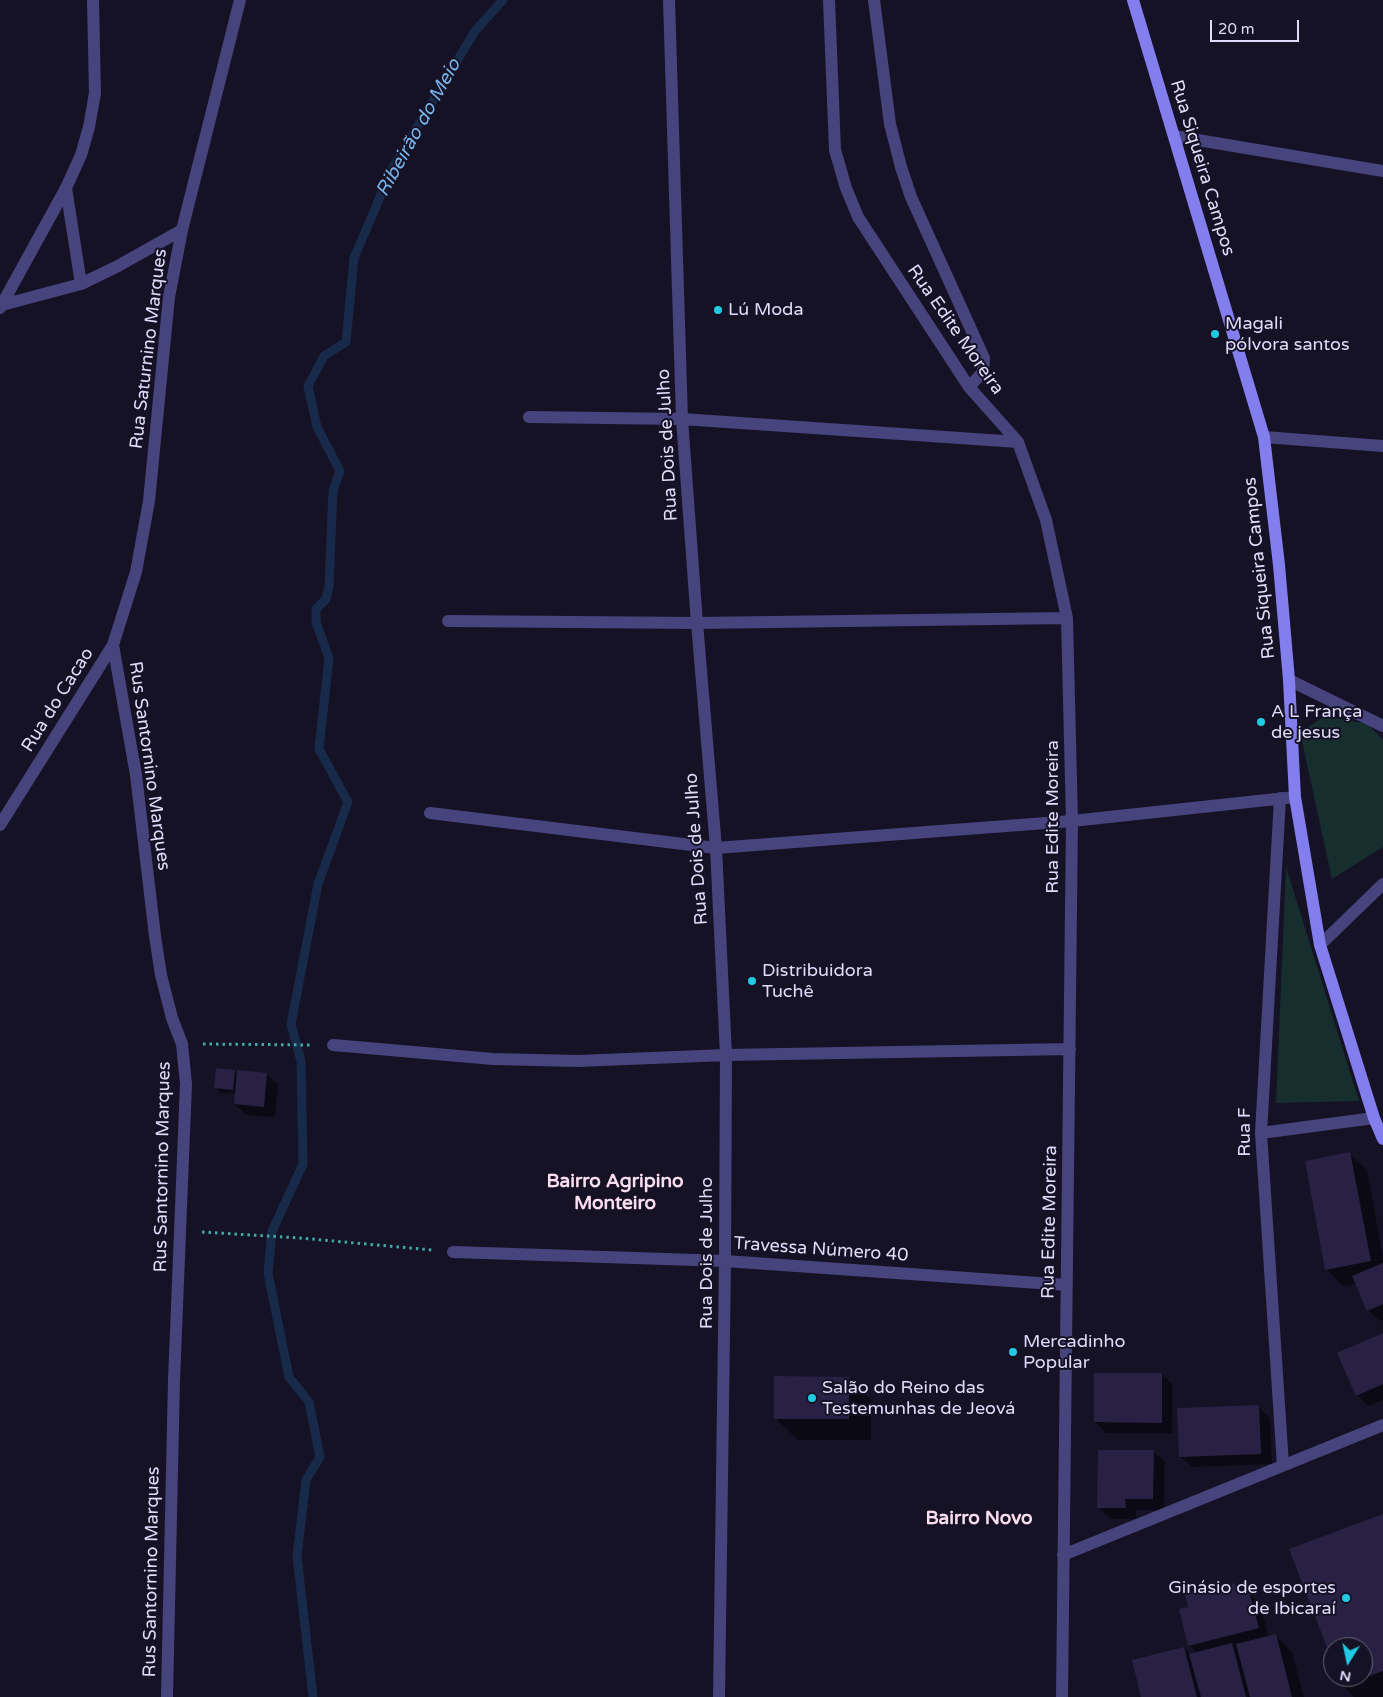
<!DOCTYPE html>
<meta charset="utf-8">
<style>
body{margin:0}
#map{position:relative;width:1383px;height:1697px;overflow:hidden;background:#161225;font-family:"Varela Round",sans-serif}
canvas{display:block}
.north{position:absolute;left:1323px;top:1637px;width:50px;height:50px;box-sizing:border-box;background:#161225;border:1px solid #66627a;border-radius:50%;rotate:190deg;font-size:14px;font-weight:700;line-height:20px;text-align:center;color:#dfdbfa}
.north::after{content:'';display:block;margin:auto;width:18px;height:22px;background:#20cae1;clip-path:polygon(50% 0,100% 100%,50% 72%,0 100%)}
.scale{position:absolute;left:1210px;top:20px;width:89px;height:22px;box-sizing:border-box;border:2px solid #dfdbfa;border-top:0;padding-left:6px;font-size:15px;line-height:18px;white-space:nowrap;color:#dfdbfa;-webkit-text-stroke:4px #161225;paint-order:stroke}
</style>
<div id="map">
<canvas width="1383" height="1697"></canvas>
<div class="north">N</div>
<div class="scale">20 m</div>
</div>
<script>
const context = document.querySelector('canvas').getContext('2d');
context.lineJoin = 'round';
function fillPath(path, color) { context.fillStyle = color; context.fill(path, 'evenodd'); }
const shape = rows => new Path2D(rows.map(r => 'M' + r).join(''));
function stroke(path, color, width, dash) { context.strokeStyle = color; context.lineWidth = width; context.lineCap = dash ? 'butt' : 'round'; context.setLineDash(dash || []); context.stroke(path); }
function label(font, color, halo, rows, align = 'center') {
  context.font = font + ' "Varela Round",sans-serif'; context.lineWidth = 4; context.setLineDash([]); context.textBaseline = 'middle'; context.strokeStyle = halo; context.fillStyle = color; for (const [text, x, y, turn = 0] of rows) {
    context.save(); context.translate(x, y); context.rotate((+turn || 0) * Math.PI / 180); context.textAlign = isNaN(turn) ? turn : align; if (halo) context.strokeText(text, 0, 0); context.fillText(text, 0, 0); context.restore();
  }
}
fillPath(shape([
 [1325,716,1368,724,1383,740,1383,847,1332,879,1300,732],
 [1286,867,1359,1101,1276,1103]
]), '#162e2d');
fillPath(shape([
 [234,1071,237,1074,266,1074,278,1085,275,1117,246,1115,235,1104,236,1094,221,1093,216,1087],
 [1350,1154,1367,1170,1383,1257,1383,1320,1380,1321,1368,1310,1357,1284,1343,1286,1326,1269],
 [1383,1334,1383,1400,1369,1406,1357,1395],
 [1162,1374,1173,1385,1172,1433,1106,1433,1095,1422],
 [849,1378,871,1400,871,1440,798,1440,775,1418],
 [1258,1406,1270,1418,1272,1464,1192,1467,1180,1456],
 [1153,1451,1165,1462,1164,1510,1136,1510,1136,1519,1110,1519,1099,1508],
 [1383,1515,1383,1697,1354,1697,1343,1686,1340,1677,1363,1677,1363,1647,1333,1647,1333,1660,1291,1549],
 [1235,1584,1244,1594,1249,1593,1260,1604,1269,1637,1275,1635,1292,1652,1304,1697,1143,1697,1184,1648,1190,1655,1197,1653,1189,1645,1190,1608]
]), '#0007');
stroke(shape([
 [313,1697,297,1556,306,1480,320,1457,309,1402,289,1377,268,1273,272,1231,303,1164,301,1061,291,1024,318,884,348,802,319,749,329,658,316,622,316,609,326,599,329,587,333,491,340,471,317,427,308,386,324,356,346,342,354,258,392,169,475,31,503,0]
]), '#172a49', 9);
fillPath(shape([
 [216,1068,235,1070,233,1090,214,1088],
 [237,1070,267,1073,264,1107,234,1104],
 [1350,1152,1371,1261,1325,1270,1305,1161],
 [1383,1263,1383,1304,1367,1311,1352,1276],
 [1383,1333,1383,1384,1356,1396,1337,1353],
 [1094,1373,1162,1373,1162,1423,1094,1422],
 [774,1376,849,1377,849,1419,774,1419],
 [1259,1405,1261,1454,1179,1457,1177,1408],
 [1098,1450,1154,1450,1153,1499,1125,1499,1126,1508,1097,1508],
 [1383,1514,1383,1671,1342,1686,1338,1677,1363,1677,1363,1647,1333,1647,1333,1663,1289,1549],
 [1235,1583,1238,1594,1249,1591,1259,1628,1188,1646,1179,1609,1188,1607,1185,1595],
 [1276,1634,1292,1697,1250,1697,1236,1644],
 [1232,1643,1246,1697,1201,1697,1189,1654],
 [1184,1647,1197,1697,1141,1697,1132,1660]
]), '#282143');
stroke(shape([
 [203,1044,312,1045],
 [202,1232,300,1238,432,1250]
]), '#40a9a5', 3, [2.5, 4]);
stroke(shape([
 [669,0,682,419,697,623,716,848,726,1055,725,1261,719,1697],
 [829,0,835,150,846,188,858,217,969,387,1018,442,1046,520,1067,618,1072,821,1062,1697],
 [874,0,890,124,901,167,911,197,984,358,983,372,969,387],
 [1174,136,1383,171],
 [66,188,81,284],
 [2,305,81,284,118,266,182,230],
 [0,308,66,188,81,155,89,127,95,93,93,0],
 [529,417,682,419,1018,442],
 [1264,437,1383,446],
 [448,621,697,623,1067,618],
 [113,645,136,775,155,936,161,975,172,1018,182,1044,186,1084,174,1380,167,1697],
 [1289,680,1383,726],
 [1280,798,1261,1133,1283,1465],
 [430,813,716,848,1072,821,1295,797],
 [0,825,113,645,136,572,149,501,169,297,182,230,240,0],
 [1320,945,1383,884],
 [333,1045,493,1059,578,1061,726,1055,1070,1049],
 [1261,1133,1374,1118],
 [453,1252,725,1261,1067,1285],
 [1063,1555,1383,1425]
]), '#47447d', 12);
stroke(shape([
 [1133,0,1264,437,1279,565,1289,680,1295,797,1320,945,1374,1118,1383,1139]
]), '#837eee', 12);
for (const [x, y, r, color] of [
 [718,310,5,"#20cae1"],
 [1215,334,5,"#20cae1"],
 [1261,722,5,"#20cae1"],
 [752,981,5,"#20cae1"],
 [1013,1352,5,"#20cae1"],
 [812,1398,5,"#20cae1"],
 [1346,1598,5,"#20cae1"]
]) { const dot = new Path2D(); dot.arc(x, y, r, 0, 2 * Math.PI); context.fillStyle = color; context.fill(dot); stroke(dot, '#161225', 2); }
label('18px', '#dfdbfa', '#161225', [
 ["Rua Siqueira Campos",1202,168,73],
 ["Rua Edite Moreira",955,330,55],
 ["Rua Saturnino Marques",149,349,-83],
 ["Rua Dois de Julho",668,445,-93],
 ["Rua Siqueira Campos",1260,568,-96],
 ["Rua do Cacao",58,700,-58],
 ["Rus Santornino Marques",149,766,82],
 ["Rua Edite Moreira",1053,817,-90],
 ["Rua Dois de Julho",697,849,-94],
 ["Rua F",1245,1132,-90],
 ["Rus Santornino Marques",163,1167,-89],
 ["Rua Edite Moreira",1050,1222,-89],
 ["Travessa Número 40",821,1250,4],
 ["Rua Dois de Julho",707,1253,-90],
 ["Rus Santornino Marques",152,1572,-89]
]);
label('18px', '#dfdbfa', '#161225', [
 ["Lú Moda",728,310],
 ["Magali",1225,324],
 ["pólvora santos",1225,345],
 ["A L França",1271,712],
 ["de jesus",1271,733],
 ["Distribuidora",762,971],
 ["Tuchê",762,992],
 ["Mercadinho",1023,1342],
 ["Popular",1023,1363],
 ["Salão do Reino das",822,1388],
 ["Testemunhas de Jeová",822,1409],
 ["Ginásio de esportes",1336,1588,"right"],
 ["de Ibicaraí",1336,1609,"right"]
], 'left');
label('italic 19px', '#77b4ec', '#161225', [
 ["Ribeirão do Meio",419,128,-61]
]);
label('bold 19px', '#faddef', '#161225', [
 ["Bairro Agripino",615,1182],
 ["Monteiro",615,1204],
 ["Bairro Novo",979,1519]
]);
</script>
